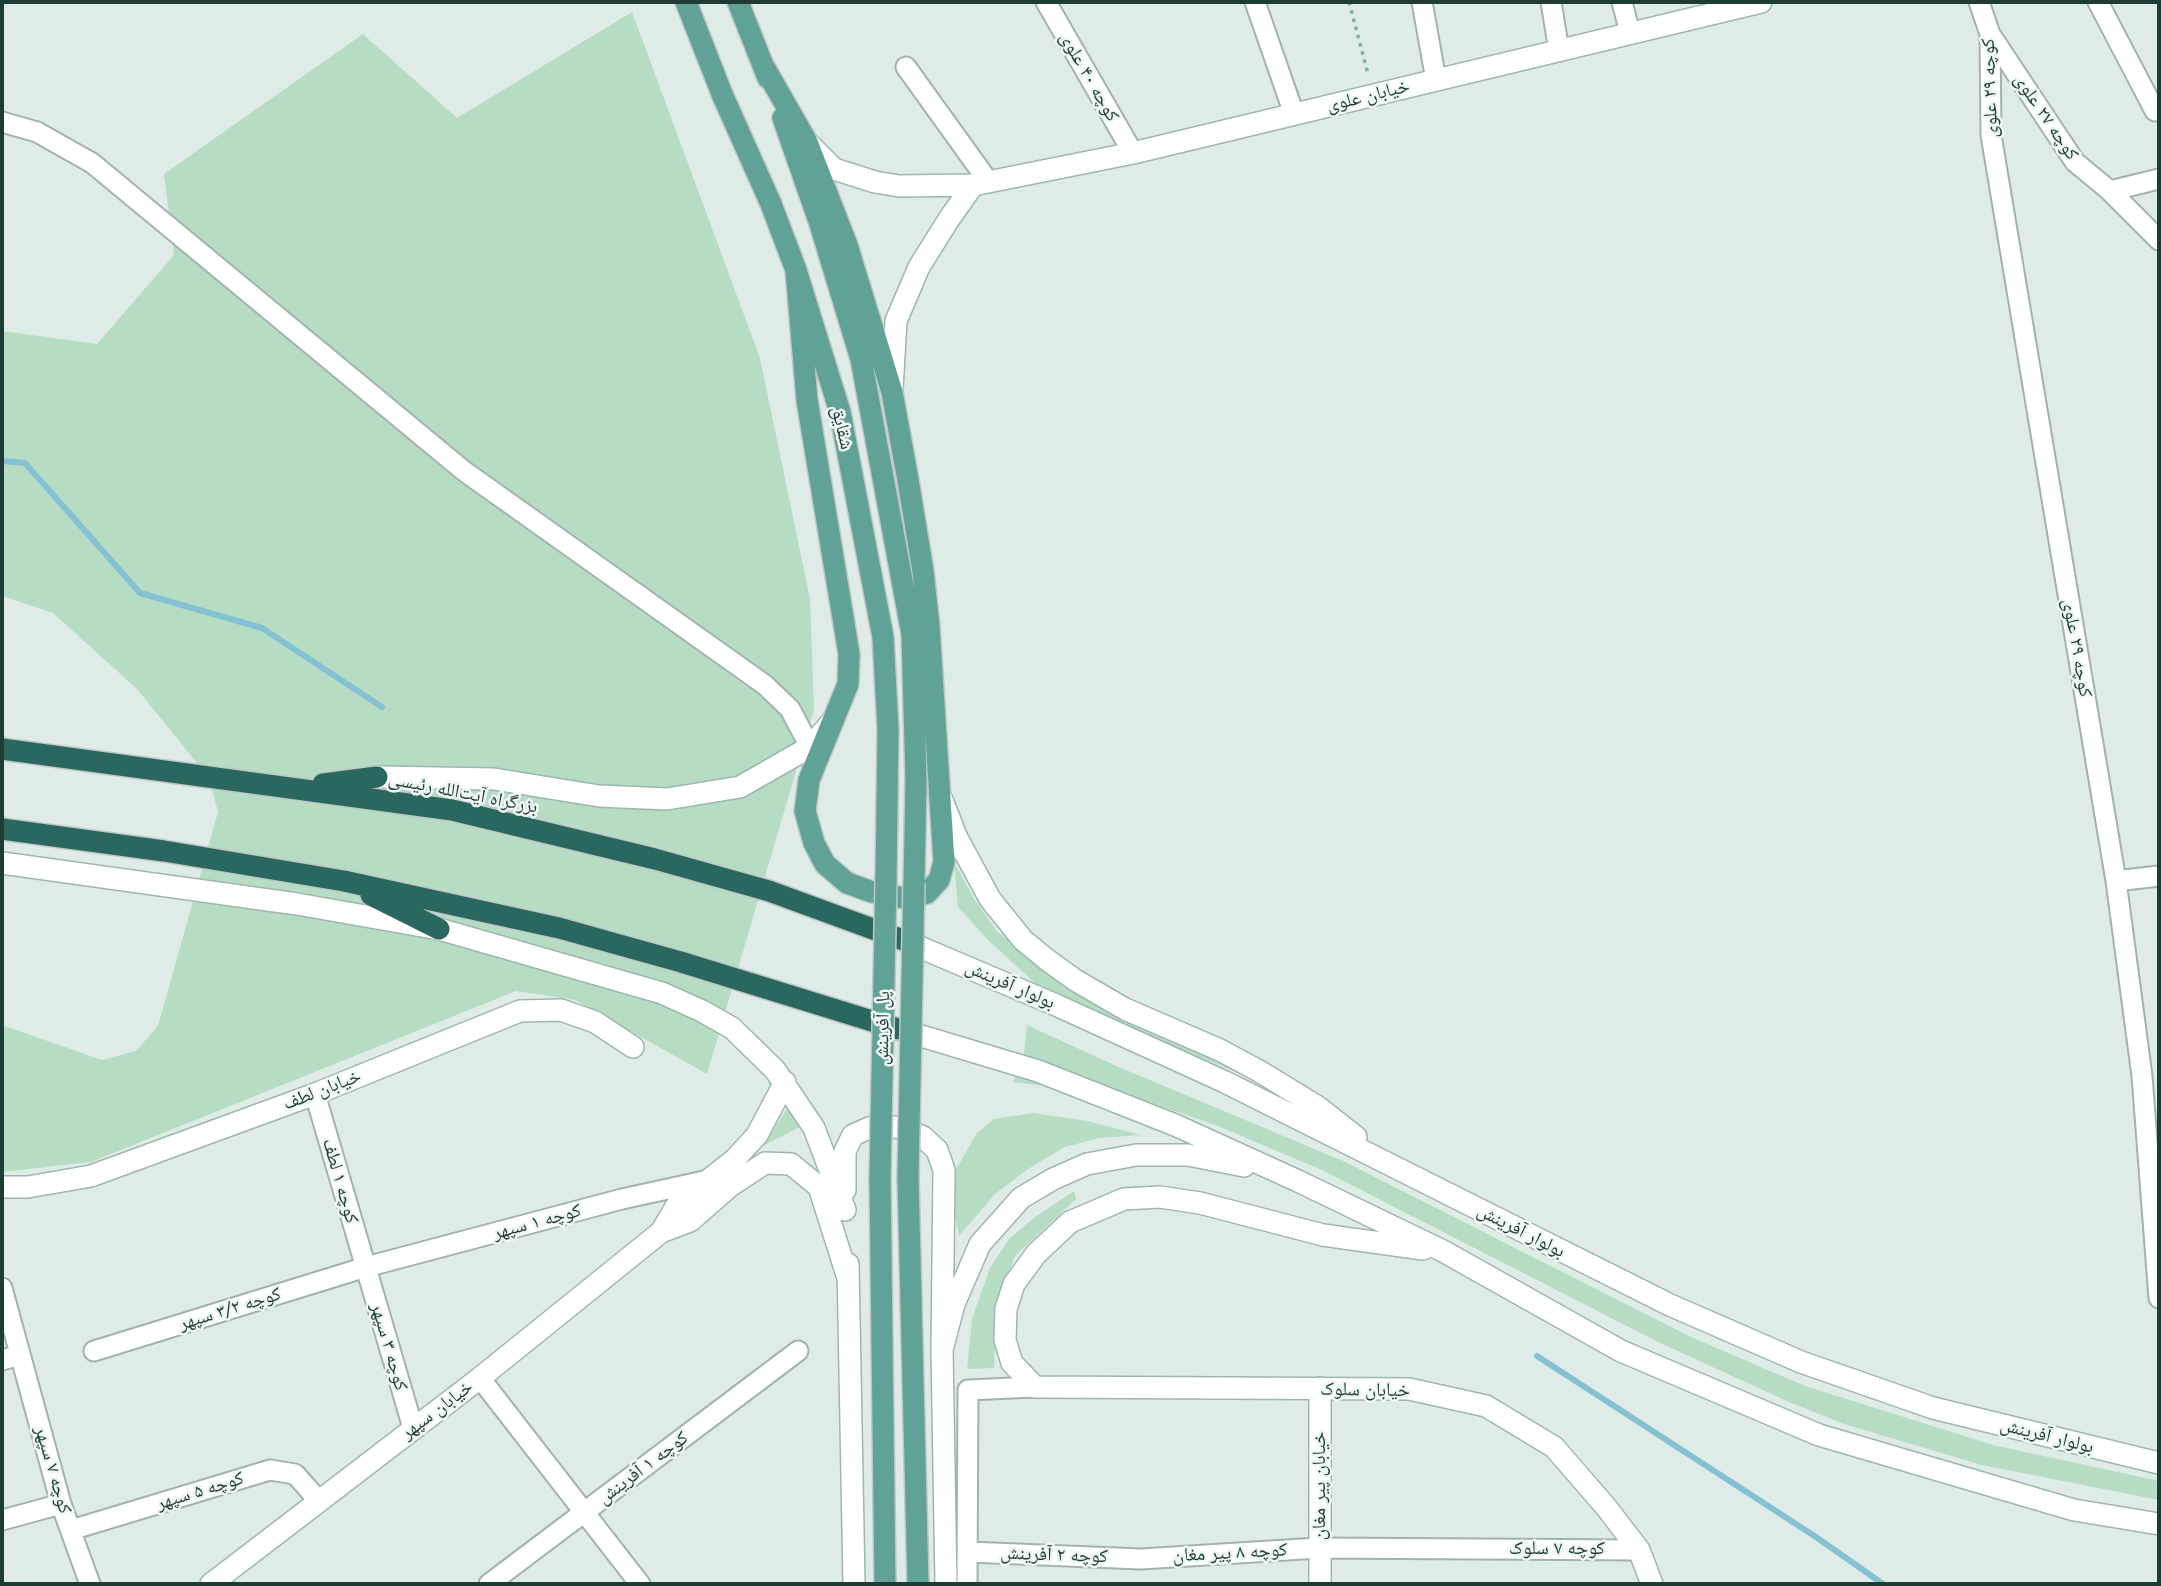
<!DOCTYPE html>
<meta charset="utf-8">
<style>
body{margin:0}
#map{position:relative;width:2161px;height:1586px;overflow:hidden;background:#dfebe6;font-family:"PT Sans",sans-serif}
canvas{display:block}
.frame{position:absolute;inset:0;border:4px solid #1f3b35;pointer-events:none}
</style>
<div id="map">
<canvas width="2161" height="1586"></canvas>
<div class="frame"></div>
</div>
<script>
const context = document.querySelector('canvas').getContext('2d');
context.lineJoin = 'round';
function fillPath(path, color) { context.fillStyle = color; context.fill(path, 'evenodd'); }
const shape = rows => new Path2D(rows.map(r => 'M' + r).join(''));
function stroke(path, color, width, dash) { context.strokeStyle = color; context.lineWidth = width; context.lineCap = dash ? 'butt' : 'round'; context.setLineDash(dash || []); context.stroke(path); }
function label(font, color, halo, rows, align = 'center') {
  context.font = font + ' "PT Sans","Noto Naskh Arabic",sans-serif'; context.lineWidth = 5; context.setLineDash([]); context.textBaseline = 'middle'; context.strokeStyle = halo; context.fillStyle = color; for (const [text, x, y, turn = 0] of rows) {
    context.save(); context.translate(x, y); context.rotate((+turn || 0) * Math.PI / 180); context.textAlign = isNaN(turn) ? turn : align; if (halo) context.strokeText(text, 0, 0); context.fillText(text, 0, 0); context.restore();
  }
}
fillPath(shape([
 [632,12,760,358,810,599,814,710,707,1074,575,1000,516,991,91,1162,2,1172,2,1025,102,1060,136,1051,158,1026,218,812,209,778,137,689,53,613,2,596,2,331,97,344,174,255,164,174,363,34,457,118],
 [954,862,975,900,996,930,1060,983,1241,1069,1238,1073,1090,1011,1037,985,987,939,958,907],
 [1027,1025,1114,1065,1343,1161,1691,1337,1805,1386,1993,1445,2159,1481,2159,1500,1982,1465,1844,1424,1789,1402,1658,1342,1324,1171,1218,1126,1134,1097,1013,1082,1024,1054],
 [794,1098,813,1120,757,1149,775,1127],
 [1033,1113,1087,1121,1141,1135,1099,1138,1065,1147,1028,1169,995,1194,959,1236,951,1196,953,1175,976,1134,994,1119],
 [1074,1191,1076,1199,1015,1256,997,1304,994,1368,967,1369,972,1319,990,1268,1009,1239,1035,1217]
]), '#b6ddc3');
stroke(shape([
 [2,461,25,463,140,593,262,628,382,707],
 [1537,1356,1816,1537,1883,1584]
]), '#84c1d3', 6);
const street = shape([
 [1046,2,1133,153],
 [1255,2,1294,114],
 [1422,2,1436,80],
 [1551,2,1559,51],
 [1622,2,1630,33],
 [1979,2,1990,34,1991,135,2116,881,2142,1076,2159,1298],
 [2098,2,2155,111],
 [1990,34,2075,162,2110,191,2159,240],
 [906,67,988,181],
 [2,122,37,132,92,163,464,471,765,685,790,709,810,747],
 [2110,191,2159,179],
 [2116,881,2159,876],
 [315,1094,413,1428],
 [2,1288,61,1504,90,1584],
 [94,1351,366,1267,622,1199,709,1180],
 [2,1360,20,1355],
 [480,1378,640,1584],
 [2,1520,61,1504],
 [71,1530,270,1470,295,1474,319,1501],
 [968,1552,1141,1559,1319,1548,1639,1550],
 [489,1584,798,1351],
 [967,1584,968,1390,1035,1387]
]);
const secondary = shape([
 [807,142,834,169,875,182,899,186,973,185,949,219,919,267,896,321,892,389],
 [973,185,1133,153,1761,2],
 [377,777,494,779,599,796,667,799,740,787,810,747,830,724],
 [942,800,957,838,990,899,1023,940,1046,959,1075,980,1125,1009,1220,1050,1259,1071,1318,1107,1356,1137],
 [2,863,297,904,439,929,662,993,702,1011,732,1028,775,1070,814,1128,845,1210],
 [903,940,1056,1005,1225,1082,1670,1305,1801,1362,1933,1408,2159,1463],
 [898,1029,1038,1071,1175,1125,1298,1181,1443,1251,1621,1351,1819,1435,2074,1510,2159,1524],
 [2,1187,28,1187,91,1176,315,1094,520,1011,561,1010,595,1022,633,1047],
 [845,1190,845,1151,853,1135,869,1128,898,1127,923,1137,937,1150,944,1170,942,1350],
 [661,1232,677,1205,734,1160,757,1135,785,1082],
 [1423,1249,1323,1235,1200,1203,1160,1197,1124,1199,1070,1222,1036,1254,1014,1284,1006,1309,1005,1340,1012,1363,1035,1387,1409,1389,1486,1406,1554,1447,1606,1507,1639,1550,1652,1584],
 [848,1264,854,1584],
 [1320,1388,1320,1584],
 [211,1584,480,1378,661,1232,690,1221,730,1186,765,1163,791,1164,819,1187,848,1278],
 [946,1584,942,1350,954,1304,980,1244,1021,1198,1053,1179,1087,1164,1136,1155,1188,1155,1244,1166]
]);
const primary = shape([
 [686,2,722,94,771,204,796,270,840,412,883,637,888,729,886,879],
 [738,2,768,78],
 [763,65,807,142,847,245,892,392,908,480,923,571,929,626,944,862,939,880,927,893,904,898,872,892,847,883,825,864,814,843,805,811,809,780,848,684,849,654,807,400,796,270],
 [783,118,819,221,861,359,912,634,916,780,914,883],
 [880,1178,885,1584],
 [908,1178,918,1584]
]);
const highway = shape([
 [2,749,452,810,655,859,769,891,903,940],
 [323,784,377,777],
 [2,829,164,851,344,881,559,928,681,962,898,1029],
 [371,895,439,929]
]);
stroke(street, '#a2b3ad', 23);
stroke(secondary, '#9db7af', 24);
stroke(primary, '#c0c8c6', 24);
stroke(highway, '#c0c8c6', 24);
stroke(shape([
 [1349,2,1368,74]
]), '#7eb0a3', 3.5, [3.5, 5]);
stroke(street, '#fff', 19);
stroke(secondary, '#fff', 21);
stroke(primary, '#61a296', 21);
stroke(highway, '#2a685f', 21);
const primaryBridge = shape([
 [880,1178,886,879],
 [908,1178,914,883]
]);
stroke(primaryBridge, '#c0c8c6', 24, []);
stroke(primaryBridge, '#61a296', 21);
label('19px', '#1f3b35', '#eff7f4', [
 ["کوچه ۴۰ علوی",1089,77,60],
 ["کوچه ۲۹ علوی",1990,88,-92],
 ["خیابان علوی",1368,96,-14],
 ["کوچه ۲۷ علوی",2046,117,56],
 ["شقایق",842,428,77],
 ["کوچه ۲۹ علوی",2077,648,80],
 ["بزرگراه آیت‌الله رئیسی",463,793,11],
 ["بولوار آفرینش",1010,985,23],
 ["پل آفرینش",883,1028,-89],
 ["خیابان لطف",322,1090,-21],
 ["کوچه ۱ لطف",340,1181,74],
 ["کوچه ۱ سپهر",537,1222,-15],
 ["بولوار آفرینش",1521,1231,27],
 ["کوچه ۳/۲ سپهر",230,1309,-17],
 ["کوچه ۳ سپهر",389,1347,74],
 ["خیابان سلوک",1365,1390,1],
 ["خیابان سپهر",437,1410,-37],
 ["بولوار آفرینش",2047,1436,14],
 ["کوچه ۱ آفرینش",643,1468,-37],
 ["کوچه ۷ سپهر",53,1470,74],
 ["خیابان پیر مغان",1320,1486,-90],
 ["کوچه ۵ سپهر",200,1491,-17],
 ["کوچه ۷ سلوک",1557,1549],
 ["کوچه ۸ پیر مغان",1230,1553,-3],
 ["کوچه ۲ آفرینش",1054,1555,2]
]);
</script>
